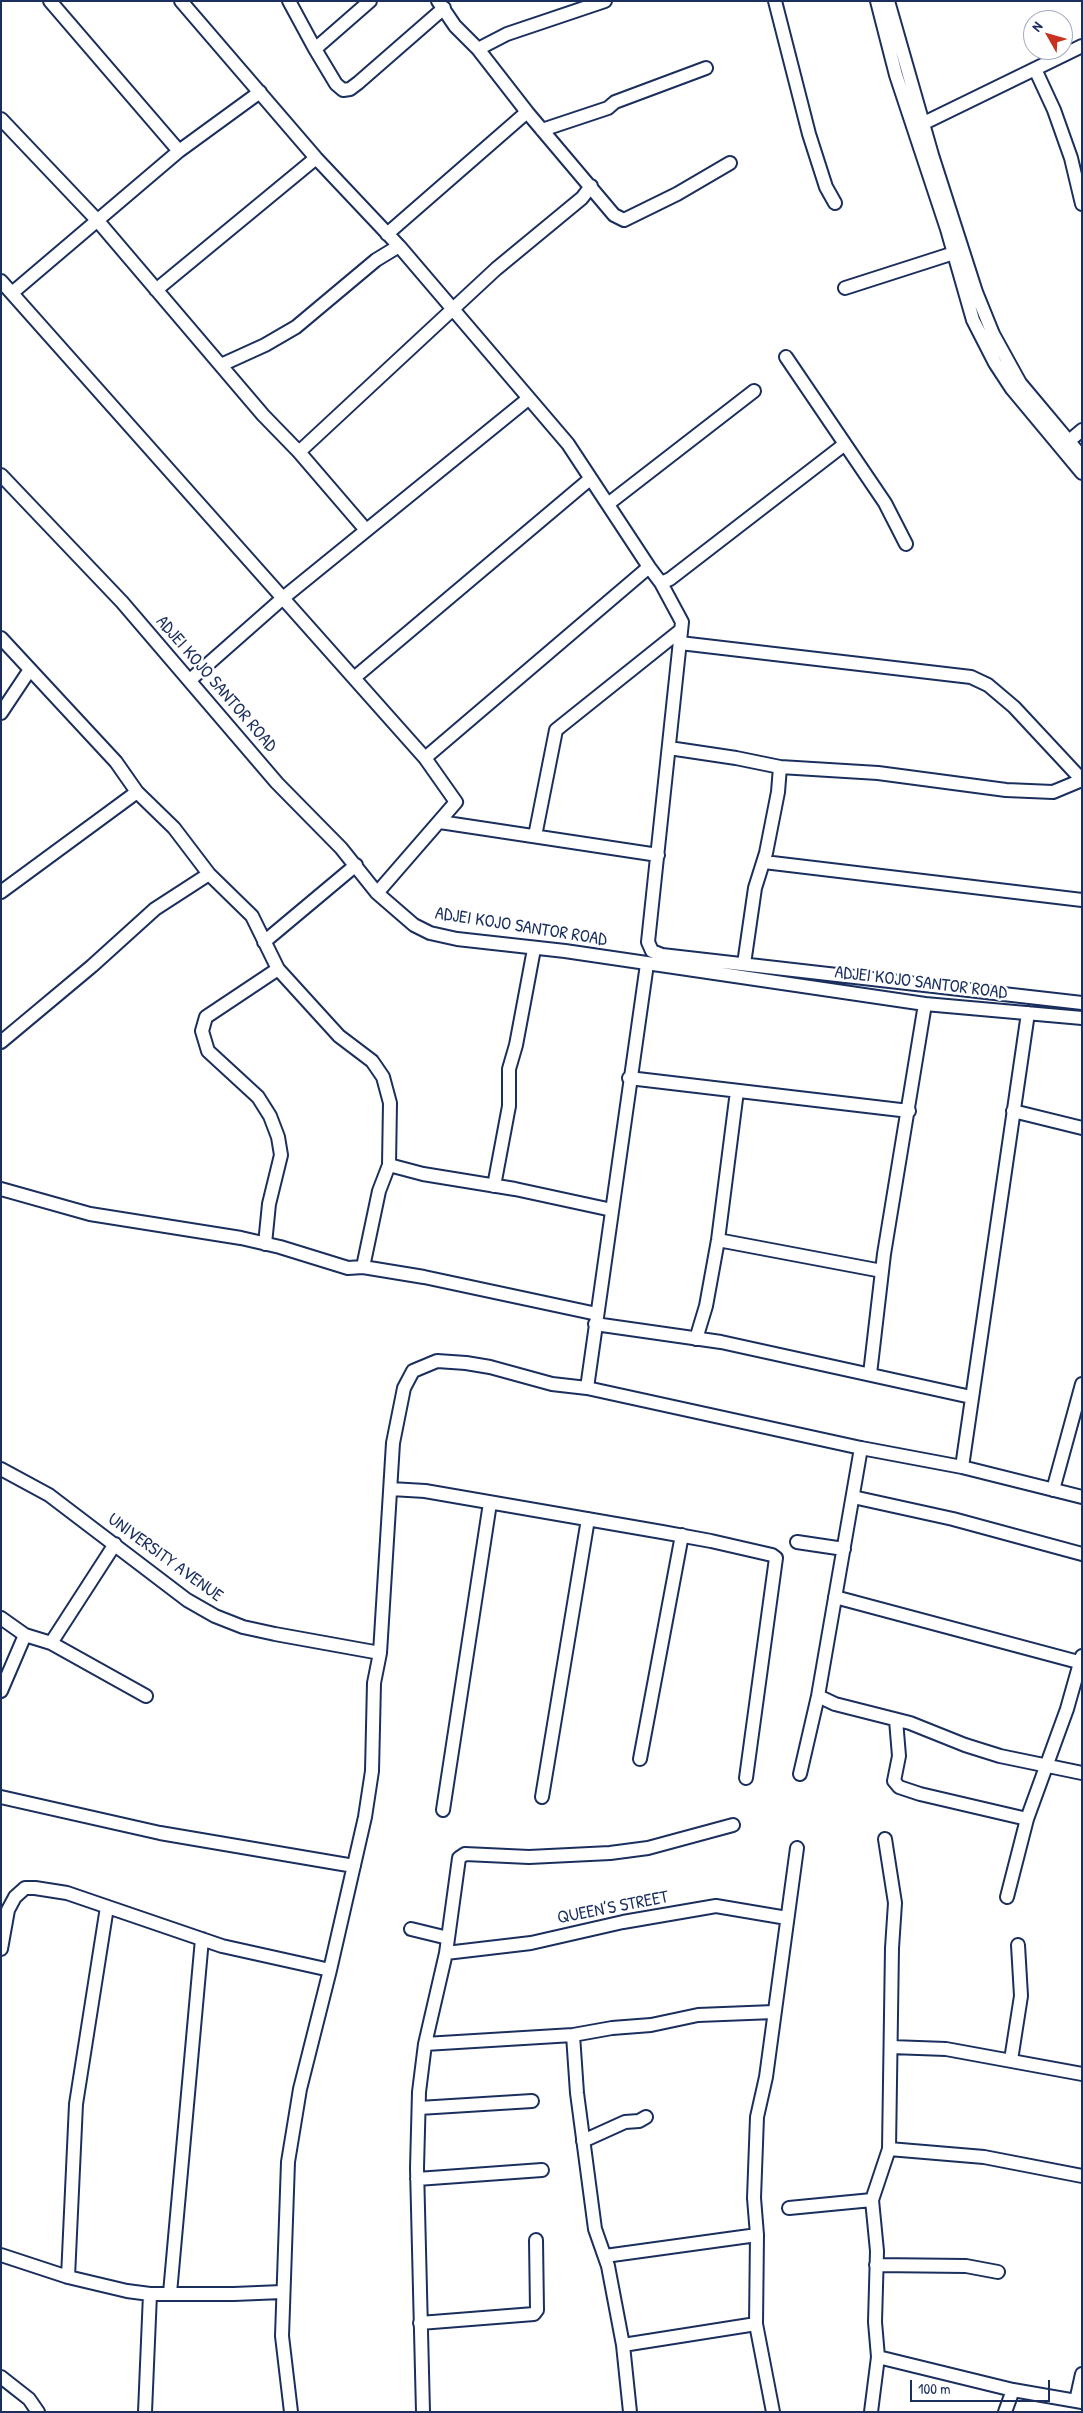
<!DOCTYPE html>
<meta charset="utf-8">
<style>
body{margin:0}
#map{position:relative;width:1083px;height:2413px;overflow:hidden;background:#fff;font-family:"Patrick Hand",sans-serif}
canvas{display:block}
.frame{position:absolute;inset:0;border:2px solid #1b2f5e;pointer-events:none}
.north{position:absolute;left:1023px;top:10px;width:50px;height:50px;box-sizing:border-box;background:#fff;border:1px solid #a4acbf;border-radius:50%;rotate:308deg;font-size:14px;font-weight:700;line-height:20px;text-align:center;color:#1b2f5e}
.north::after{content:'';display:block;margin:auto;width:18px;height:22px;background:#c8321e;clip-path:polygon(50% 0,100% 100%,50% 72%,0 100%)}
.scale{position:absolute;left:910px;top:2380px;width:140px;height:22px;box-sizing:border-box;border:2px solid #1b2f5e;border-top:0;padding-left:6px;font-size:15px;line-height:18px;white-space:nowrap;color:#1b2f5e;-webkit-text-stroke:4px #fff;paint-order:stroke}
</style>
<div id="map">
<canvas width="1083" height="2413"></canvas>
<div class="frame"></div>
<div class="north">N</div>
<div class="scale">100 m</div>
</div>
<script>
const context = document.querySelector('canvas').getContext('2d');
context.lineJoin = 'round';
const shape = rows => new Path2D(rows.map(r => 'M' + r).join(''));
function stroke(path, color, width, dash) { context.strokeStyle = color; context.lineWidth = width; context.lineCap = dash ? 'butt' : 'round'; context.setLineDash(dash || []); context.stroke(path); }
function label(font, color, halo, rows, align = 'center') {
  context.font = font + ' "Patrick Hand",sans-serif'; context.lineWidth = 5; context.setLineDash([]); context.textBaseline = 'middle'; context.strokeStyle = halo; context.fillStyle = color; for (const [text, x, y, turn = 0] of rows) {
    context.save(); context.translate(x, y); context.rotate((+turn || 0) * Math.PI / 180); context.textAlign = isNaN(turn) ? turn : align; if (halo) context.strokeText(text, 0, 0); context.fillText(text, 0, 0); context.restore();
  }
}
const minor = shape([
 [50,1,179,151],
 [181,1,316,158,399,246,568,444,649,567,661,583,682,622,648,942,652,951,662,955,1082,1003],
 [289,1,315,49,336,84,343,90,350,89,358,83,444,8],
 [438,1,455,26,478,49],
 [775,1,809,134,826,187,835,203],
 [877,1,896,75,947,229,973,320,995,363,1012,389,1082,473],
 [888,1,932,155,976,292,993,334,1020,383,1082,457],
 [315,49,370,1],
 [1035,69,1054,110,1071,158,1082,204],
 [527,112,614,215,624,220,677,194,730,163],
 [1,119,97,220,263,415,299,452,366,530],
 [922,124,1082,46],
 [542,130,608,108,615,102,706,68],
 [387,234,527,112,478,49,507,34,605,1],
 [1,281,425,758,456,802,377,893],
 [845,288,954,253],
 [156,290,316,158],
 [12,293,179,151,260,92],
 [786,357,885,503,906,544],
 [221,365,265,345,296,327,376,260,399,246],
 [1069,441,1082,430],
 [299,452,496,269,582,198,591,186],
 [1,475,122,602,277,783,341,848,377,893,414,925,430,933,457,939,565,951,925,1004,1082,1018],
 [608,504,754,391],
 [661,583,670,579,845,444],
 [1,638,116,762,137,792,174,828,209,874,252,916,278,969,339,1036,372,1061,383,1077,390,1103,389,1165,423,1174,515,1189,612,1210],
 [680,643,971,677,988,685,1014,707,1082,780],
 [354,678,590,479],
 [190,680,283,598,528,399],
 [1,713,29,671],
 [669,748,736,758,780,767,878,773,1006,790,1053,792,1082,780],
 [425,758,649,567],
 [440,822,658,855],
 [535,836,556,730,681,630],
 [764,862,1082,900],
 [1,892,137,792],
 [264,942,356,865],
 [744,964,755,888,766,853,778,792,780,767],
 [1,1042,92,966,155,909,209,874],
 [629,1078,909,1111],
 [1013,1111,1082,1128],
 [494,1186,509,1106,509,1069,516,1045,534,949],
 [1,1189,90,1214,241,1238,280,1247,348,1268,363,1267,424,1277,597,1314],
 [718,1240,882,1271],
 [265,1244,269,1204,281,1155,278,1137,270,1116,258,1097,208,1051,202,1031,206,1017,278,969],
 [363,1267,379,1191,389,1165],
 [595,1324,721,1342,971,1397],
 [696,1339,706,1306,718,1240,737,1091],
 [870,1374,884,1254,925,1004],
 [587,1388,647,964],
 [962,1467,1028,1013],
 [1,1469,49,1495,187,1600,215,1616,243,1627,275,1634,380,1653],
 [391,1489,425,1491,662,1532,711,1541,772,1555,776,1558,746,1778],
 [1053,1490,1082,1384],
 [853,1497,953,1519,1082,1554],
 [797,1542,844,1549],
 [835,1597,1082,1663],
 [1,1618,25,1635,51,1643,146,1696],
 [51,1643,115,1544],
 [1,1691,25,1635],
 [818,1696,835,1704,910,1723,965,1745,1000,1756,1082,1773],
 [896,1720,899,1756,894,1781,899,1787,920,1794,1027,1819],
 [640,1759,682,1535],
 [800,1774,818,1696,861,1448],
 [1,1797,160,1833,354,1866],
 [542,1797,588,1519],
 [443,1810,490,1503],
 [1007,1897,1027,1819,1067,1709,1082,1656],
 [411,1929,448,1938],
 [1,1949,8,1910,15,1897,25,1888,35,1888,67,1893,222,1946,330,1970],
 [446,1953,531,1943,623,1922,716,1906,787,1918],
 [573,2035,577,2093,595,2229,608,2266,623,2345,630,2412],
 [425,2044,573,2035,612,2028,651,2025,698,2015,774,2012],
 [891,2047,946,2049,1082,2074],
 [1011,2060,1021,1996,1018,1945],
 [419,2108,532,2101],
 [583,2141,625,2122,639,2121,646,2117],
 [889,2149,984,2157,1082,2176],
 [417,2179,542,2170],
 [789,2208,872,2200],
 [1,2255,68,2277,127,2291,150,2294,234,2294,282,2292],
 [605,2256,757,2235],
 [876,2265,966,2266,998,2272],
 [68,2277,76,2104,107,1907],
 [170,2293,202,1939],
 [420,2323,534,2314,537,2310,536,2240],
 [623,2345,756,2324],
 [878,2357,1013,2390],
 [1,2377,29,2399,38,2412],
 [1076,2401,1082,2374],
 [145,2412,150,2294],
 [291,2412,282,2336,288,2162,300,2089,330,1970,365,1817,372,1771,374,1683,380,1653,393,1443,404,1388,413,1371,437,1361,466,1363,490,1367,552,1384,587,1388,861,1448,962,1467,1082,1497],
 [423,2412,417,2168,419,2092,425,2044,446,1953,459,1858,465,1854,529,1857,610,1853,648,1848,733,1825],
 [773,2412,756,2324,757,2235,754,2198,757,2117,766,2077,797,1848],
 [871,2412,878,2357,875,2322,877,2251,872,2200,889,2149,892,1948,895,1903,885,1839],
 [1005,2412,1013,2390,1082,2402]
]);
stroke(minor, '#1b2f5e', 16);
stroke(minor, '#fff', 12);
label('18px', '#1b2f5e', '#fff', [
 ["ADJEI KOJO SANTOR ROAD",216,684,49],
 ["ADJEI KOJO SANTOR ROAD",521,927,9],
 ["ADJEI KOJO SANTOR ROAD",921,983,7],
 ["UNIVERSITY AVENUE",165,1558,36],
 ["QUEEN’S STREET",613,1908,-11]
]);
</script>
